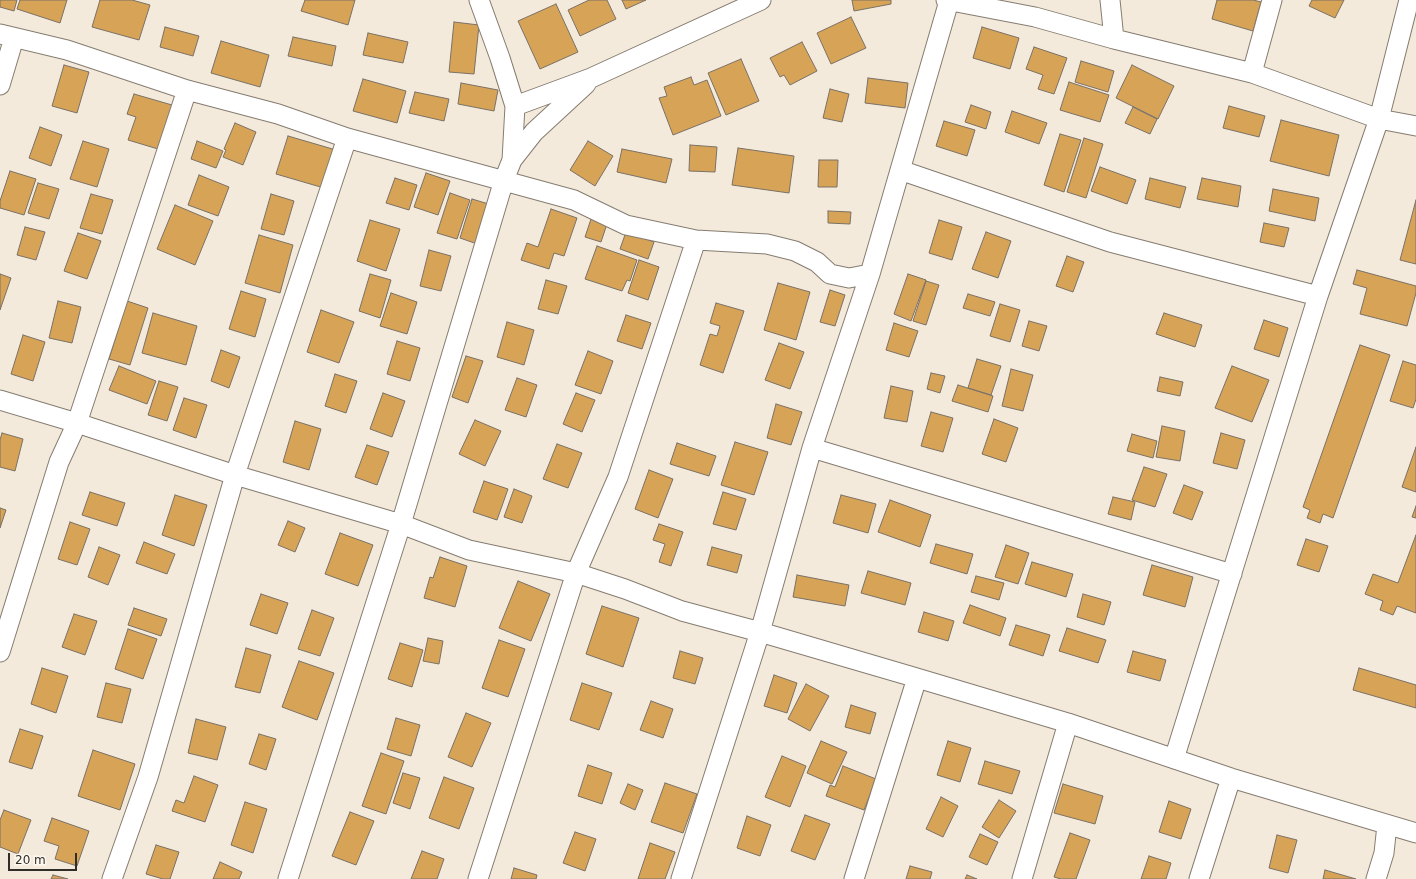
<!DOCTYPE html>
<style>
body{margin:0}
#map{position:relative;width:1416px;height:879px;overflow:hidden;background:#f4eadc;font-family:"DejaVu Sans",sans-serif}
canvas{display:block}
.scale{position:absolute;left:8px;top:853px;width:69px;height:18px;box-sizing:border-box;border:2px solid #312d28;border-top:0;padding-left:5px;font-size:12px;line-height:14px;white-space:nowrap;color:#312d28;-webkit-text-stroke:3px #fdf8ef;paint-order:stroke}
</style>
<div id="map">
<canvas width="1416" height="879"></canvas>
<div class="scale">20 m</div>
</div>
<script>
const context = document.querySelector('canvas').getContext('2d');
context.lineJoin = 'round';
function fillPath(path, color) { context.fillStyle = color; context.fill(path, 'evenodd'); }
const shape = rows => new Path2D(rows.map(r => 'M' + r).join(''));
function stroke(path, color, width, dash) { context.strokeStyle = color; context.lineWidth = width; context.lineCap = dash ? 'butt' : 'round'; context.setLineDash(dash || []); context.stroke(path); }
const building = shape([
 [0,0,17,0,14,11,0,7,0,0],
 [20,0,67,0,60,23,17,9,20,0],
 [100,0,132,0,150,5,139,40,92,27,100,0],
 [305,0,355,0,348,25,301,11,305,0],
 [589,0,607,0,616,19,580,36,568,10,589,0],
 [622,0,646,0,626,9,622,0],
 [852,0,891,0,891,4,854,11,852,0],
 [1217,0,1253,0,1261,2,1253,31,1212,19,1217,0],
 [1312,0,1344,0,1335,18,1309,6,1312,0],
 [556,4,578,52,540,69,518,21,556,4],
 [851,17,866,48,831,64,817,33,851,17],
 [454,22,479,25,474,74,449,72,454,22],
 [165,27,199,36,193,56,160,47,165,27],
 [982,27,1019,38,1010,69,973,58,982,27],
 [368,33,408,42,403,63,363,55,368,33],
 [293,37,336,46,332,66,288,56,293,37],
 [221,41,269,55,260,87,211,73,221,41],
 [802,42,817,71,790,85,784,75,780,77,770,58,802,42],
 [1034,47,1067,58,1054,94,1038,89,1043,75,1026,69,1034,47],
 [741,59,759,101,726,115,708,73,741,59],
 [1081,61,1114,71,1108,92,1075,82,1081,61],
 [64,65,89,72,77,113,52,106,64,65],
 [1132,65,1174,86,1158,119,1116,98,1132,65],
 [691,77,694,85,707,80,721,116,673,135,659,98,667,96,664,87,691,77],
 [868,78,908,83,905,108,865,103,868,78],
 [363,79,406,91,397,123,353,111,363,79],
 [1069,82,1109,95,1100,122,1060,110,1069,82],
 [461,83,498,90,494,111,458,104,461,83],
 [830,89,849,94,842,122,823,118,830,89],
 [415,92,449,99,444,121,409,113,415,92],
 [134,94,172,105,158,149,128,140,136,117,127,114,134,94],
 [971,105,991,112,986,129,965,122,971,105],
 [1229,106,1265,116,1259,137,1223,128,1229,106],
 [1133,107,1157,119,1150,134,1125,123,1133,107],
 [1012,111,1047,123,1039,144,1005,132,1012,111],
 [1281,120,1339,135,1329,176,1270,161,1281,120],
 [944,121,975,130,967,156,936,146,944,121],
 [235,123,256,132,243,165,223,157,226,150,224,149,235,123],
 [40,127,62,135,51,166,29,158,40,127],
 [1060,134,1081,140,1064,192,1044,185,1060,134],
 [288,136,336,150,324,188,276,174,288,136],
 [1084,138,1103,144,1086,198,1067,192,1084,138],
 [83,141,109,149,97,187,70,179,83,141],
 [197,141,223,151,216,168,191,159,197,141],
 [588,141,613,156,595,186,570,170,588,141],
 [690,145,717,147,715,172,689,171,690,145],
 [738,148,794,156,789,193,732,185,738,148],
 [622,149,672,159,666,183,617,172,622,149],
 [819,160,838,160,837,187,818,187,819,160],
 [1100,167,1136,180,1127,204,1091,191,1100,167],
 [10,171,36,179,24,215,0,208,0,201,10,171],
 [426,173,450,181,438,215,414,207,426,173],
 [199,175,229,187,218,216,188,205,199,175],
 [395,178,417,185,409,210,386,203,395,178],
 [1150,178,1186,187,1180,208,1145,199,1150,178],
 [1202,178,1241,186,1238,207,1197,199,1202,178],
 [38,183,59,189,49,219,28,213,38,183],
 [1273,189,1319,198,1315,221,1269,211,1273,189],
 [450,193,470,200,457,239,437,233,450,193],
 [91,194,113,200,102,234,80,228,91,194],
 [271,194,294,201,284,235,261,229,271,194],
 [472,199,492,205,480,245,460,238,472,199],
 [1416,200,1416,264,1400,260,1416,200],
 [175,205,213,221,195,265,157,249,175,205],
 [551,209,577,218,564,256,554,253,549,269,521,260,527,243,538,247,551,209],
 [828,211,851,212,850,224,828,223,828,211],
 [592,216,608,221,601,242,585,237,592,216],
 [370,220,400,229,386,271,357,261,370,220],
 [939,220,962,227,952,260,929,253,939,220],
 [1264,223,1289,228,1284,247,1260,242,1264,223],
 [25,227,45,232,36,260,17,255,25,227],
 [626,232,654,242,648,259,620,249,626,232],
 [986,232,1011,241,998,278,972,269,986,232],
 [78,233,101,241,87,279,64,271,78,233],
 [259,235,293,245,280,293,245,283,259,235],
 [597,246,637,260,630,281,627,280,622,291,585,279,597,246],
 [429,250,451,256,441,291,420,286,429,250],
 [1067,256,1084,262,1073,292,1056,286,1067,256],
 [639,260,659,267,648,300,628,293,639,260],
 [1357,270,1416,286,1416,293,1407,326,1360,314,1367,288,1353,284,1357,270],
 [0,274,11,278,0,310,0,274],
 [370,274,391,280,380,318,359,311,370,274],
 [908,274,926,280,911,321,894,314,908,274],
 [546,280,567,286,558,314,538,309,546,280],
 [926,281,939,285,926,325,913,321,926,281],
 [778,283,810,292,796,340,764,330,778,283],
 [830,290,845,295,835,326,820,322,830,290],
 [241,291,266,299,255,337,229,329,241,291],
 [391,293,417,302,407,334,380,326,391,293],
 [968,294,995,302,990,316,963,308,968,294],
 [58,301,81,307,72,343,49,338,58,301],
 [127,301,148,308,130,365,109,359,127,301],
 [716,303,744,311,723,373,700,365,710,334,717,336,720,326,710,323,716,303],
 [1000,304,1020,310,1010,342,990,336,1000,304],
 [321,310,354,322,339,363,307,352,321,310],
 [153,313,197,326,186,365,142,353,153,313],
 [1164,313,1202,325,1195,347,1156,334,1164,313],
 [626,315,651,323,642,349,617,341,626,315],
 [1264,320,1288,328,1279,357,1254,349,1264,320],
 [1029,321,1047,326,1039,351,1022,346,1029,321],
 [507,322,534,330,524,365,497,357,507,322],
 [894,323,918,331,909,357,886,350,894,323],
 [23,335,45,342,33,381,11,374,23,335],
 [397,341,420,348,410,381,387,374,397,341],
 [779,343,804,352,790,389,765,380,779,343],
 [1360,345,1390,355,1333,518,1323,514,1320,523,1307,518,1310,510,1303,507,1360,345],
 [221,350,240,357,229,388,211,381,221,350],
 [588,351,613,361,601,394,575,385,588,351],
 [466,356,483,361,468,403,452,397,466,356],
 [977,359,1001,366,991,395,968,388,977,359],
 [1403,361,1416,365,1416,399,1413,408,1390,401,1403,361],
 [119,366,156,381,147,404,109,390,119,366],
 [1232,366,1269,380,1252,422,1215,408,1232,366],
 [1011,369,1033,375,1023,411,1002,406,1011,369],
 [931,373,945,376,940,393,927,389,931,373],
 [335,374,357,381,346,413,325,406,335,374],
 [1160,377,1183,382,1180,396,1157,391,1160,377],
 [517,378,537,385,526,417,505,410,517,378],
 [159,381,178,387,167,421,148,415,159,381],
 [958,385,993,396,988,412,952,401,958,385],
 [891,386,913,391,907,422,884,418,891,386],
 [383,393,405,401,392,437,370,429,383,393],
 [576,393,595,400,582,432,563,424,576,393],
 [184,398,207,405,196,438,173,430,184,398],
 [776,404,802,412,791,445,767,438,776,404],
 [931,412,953,418,943,452,921,446,931,412],
 [994,419,1018,428,1006,462,982,454,994,419],
 [475,420,501,431,485,466,459,454,475,420],
 [295,421,321,429,309,470,283,462,295,421],
 [1162,426,1185,431,1180,461,1156,457,1162,426],
 [2,433,23,439,15,471,0,467,0,440,2,433],
 [1221,433,1245,440,1237,469,1213,463,1221,433],
 [1132,434,1157,441,1153,458,1127,451,1132,434],
 [735,442,768,452,754,495,721,485,735,442],
 [677,443,716,456,709,476,670,464,677,443],
 [557,444,582,453,568,488,543,479,557,444],
 [367,445,389,452,377,485,355,477,367,445],
 [1416,447,1416,492,1402,487,1416,447],
 [1144,467,1167,474,1155,507,1132,500,1144,467],
 [649,470,673,479,658,518,635,509,649,470],
 [484,481,508,489,497,520,473,512,484,481],
 [1184,485,1203,492,1192,520,1173,513,1184,485],
 [514,489,532,496,522,523,504,517,514,489],
 [90,492,125,503,117,526,82,515,90,492],
 [723,492,746,499,736,530,713,524,723,492],
 [175,495,207,505,194,546,162,535,175,495],
 [841,495,876,504,868,533,833,523,841,495],
 [1113,497,1135,502,1131,520,1108,514,1113,497],
 [890,500,931,515,920,547,878,532,890,500],
 [1416,506,1416,518,1412,517,1416,506],
 [0,508,6,510,0,528,0,508],
 [288,521,305,528,295,552,278,545,288,521],
 [70,522,90,529,77,565,58,559,70,522],
 [659,524,683,532,671,566,659,562,665,544,653,540,659,524],
 [340,533,373,545,358,586,325,574,340,533],
 [1416,535,1416,613,1397,606,1393,615,1380,610,1383,601,1365,594,1373,574,1398,583,1416,535],
 [1306,539,1328,546,1319,572,1297,565,1306,539],
 [144,542,175,554,167,574,136,563,144,542],
 [936,544,973,554,967,574,930,563,936,544],
 [1006,545,1029,553,1018,584,995,577,1006,545],
 [99,547,120,555,108,585,88,577,99,547],
 [712,547,742,555,737,573,707,565,712,547],
 [440,557,467,566,455,607,424,598,430,577,433,578,440,557],
 [1032,562,1073,574,1066,597,1025,584,1032,562],
 [1152,565,1193,577,1185,607,1143,595,1152,565],
 [868,571,911,583,905,605,861,593,868,571],
 [797,575,849,585,845,606,793,597,797,575],
 [976,576,1004,583,999,600,971,592,976,576],
 [518,581,550,594,531,641,499,628,518,581],
 [261,594,288,603,277,634,250,625,261,594],
 [1083,594,1111,602,1104,625,1077,617,1083,594],
 [970,605,1006,618,1000,636,963,623,970,605],
 [602,606,639,618,623,667,586,654,602,606],
 [134,608,167,619,161,636,128,625,134,608],
 [312,610,334,618,320,656,298,649,312,610],
 [924,612,954,621,948,641,918,632,924,612],
 [74,614,97,621,85,655,62,647,74,614],
 [1016,625,1050,635,1043,656,1009,645,1016,625],
 [1067,628,1106,640,1098,663,1059,651,1067,628],
 [128,629,157,639,143,679,115,669,128,629],
 [428,638,443,641,439,664,423,661,428,638],
 [499,640,525,649,508,697,482,688,499,640],
 [400,643,423,650,412,687,388,679,400,643],
 [246,648,271,655,260,693,235,687,246,648],
 [680,651,703,658,695,684,673,678,680,651],
 [1133,651,1166,660,1160,681,1127,672,1133,651],
 [299,661,334,673,317,720,282,707,299,661],
 [42,668,68,676,56,713,31,704,42,668],
 [1359,668,1416,685,1416,708,1353,690,1359,668],
 [774,675,797,683,787,713,764,706,774,675],
 [106,683,131,689,122,723,97,717,106,683],
 [582,683,612,693,599,730,570,720,582,683],
 [806,684,829,696,810,731,788,719,806,684],
 [651,701,673,709,663,738,640,730,651,701],
 [851,705,876,713,870,734,845,727,851,705],
 [466,713,491,723,472,767,448,757,466,713],
 [396,718,420,725,411,756,387,749,396,718],
 [196,719,226,727,217,760,188,753,196,719],
 [20,729,43,736,32,769,9,762,20,729],
 [259,734,276,739,266,770,249,764,259,734],
 [821,741,847,752,832,784,807,773,821,741],
 [948,741,971,748,960,782,937,775,948,741],
 [93,750,135,764,120,810,78,796,93,750],
 [381,753,404,761,386,814,362,806,381,753],
 [782,756,806,766,790,807,765,797,782,756],
 [985,761,1020,771,1012,794,978,784,985,761],
 [588,765,612,773,602,804,578,796,588,765],
 [843,766,876,779,864,810,826,796,830,785,835,787,843,766],
 [403,773,420,778,410,809,393,803,403,773],
 [194,776,218,785,205,822,172,811,176,800,184,803,194,776],
 [444,777,474,788,459,829,429,818,444,777],
 [665,783,697,794,683,833,651,822,665,783],
 [628,784,643,790,635,810,620,803,628,784],
 [1063,784,1103,796,1095,824,1054,813,1063,784],
 [941,797,958,806,943,837,926,829,941,797],
 [999,800,1016,811,999,838,982,827,999,800],
 [1169,801,1191,809,1181,839,1159,832,1169,801],
 [245,802,267,809,253,853,231,845,245,802],
 [4,810,31,820,18,854,0,847,0,820,4,810],
 [350,812,374,821,356,865,332,856,350,812],
 [805,815,830,824,815,860,791,851,805,815],
 [747,816,771,825,760,856,737,848,747,816],
 [52,818,89,831,77,866,55,859,59,846,44,841,52,818],
 [575,832,596,839,585,871,563,863,575,832],
 [1070,833,1090,840,1076,879,1061,879,1054,877,1070,833],
 [980,834,998,842,987,865,969,857,980,834],
 [1277,835,1297,840,1288,873,1269,868,1277,835],
 [650,843,675,852,665,879,638,879,650,843],
 [156,845,179,852,170,879,163,879,146,874,156,845],
 [422,851,444,859,437,879,411,879,422,851],
 [1149,856,1171,863,1166,879,1141,879,1149,856],
 [220,862,242,872,239,879,213,879,220,862],
 [910,866,932,872,930,879,906,879,910,866],
 [514,868,537,875,536,879,511,879,514,868],
 [1325,870,1356,879,1323,879,1325,870],
 [53,875,68,879,51,879,53,875],
 [967,875,977,879,965,879,967,875]
]);
fillPath(building, '#d6a357');
stroke(building, '#7a7165', 1);
const street = shape([
 [946,0,1035,17,1114,39,1252,73,1379,119,1416,126],
 [1110,0,1114,39],
 [0,34,67,50,187,90,278,114,347,138,574,200,626,225,696,240,767,244,795,251,817,262,830,274,849,278,870,274],
 [1252,73,1272,0],
 [0,85,14,38],
 [515,106,591,78,761,0],
 [512,160,534,132,586,84],
 [900,170,1110,242,1318,296],
 [0,400,77,423,235,475,401,524,469,550,576,573,625,589,682,611,760,632,917,678,1068,723,1231,778,1416,833],
 [812,448,1232,574],
 [0,652,59,462,77,423,187,90],
 [1174,759,1318,296,1379,119,1409,0],
 [112,879,148,777,235,475,347,138],
 [288,879,401,524,504,180,512,160,515,106,500,58,479,0],
 [478,879,576,573,618,477,696,240],
 [681,879,760,632,812,448,870,274,949,1],
 [854,879,917,678],
 [1022,879,1068,723],
 [1199,879,1231,778],
 [1376,879,1384,853,1387,825]
]);
stroke(street, '#857c70', 21);
stroke(street, '#fff', 19);
</script>
